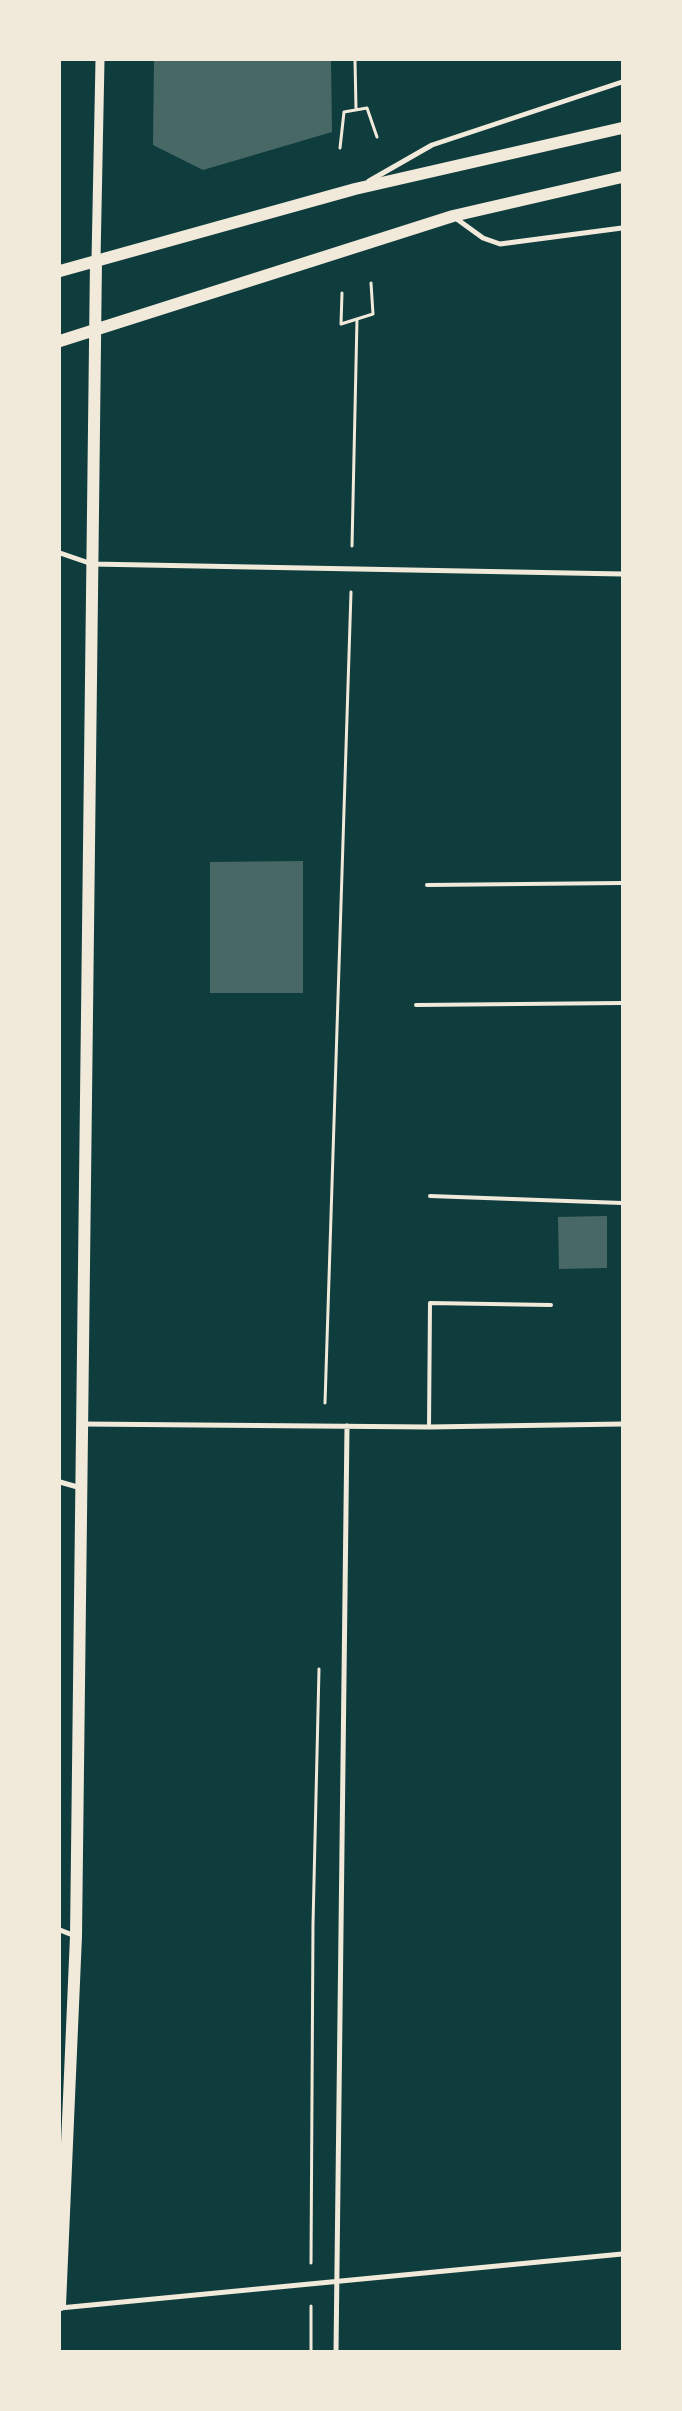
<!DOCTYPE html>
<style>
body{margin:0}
#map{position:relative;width:682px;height:2411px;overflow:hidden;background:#0f3d3e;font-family:Montserrat,sans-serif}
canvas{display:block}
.frame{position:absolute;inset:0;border:61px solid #f1e9da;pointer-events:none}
</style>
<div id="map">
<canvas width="682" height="2411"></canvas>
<div class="frame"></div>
</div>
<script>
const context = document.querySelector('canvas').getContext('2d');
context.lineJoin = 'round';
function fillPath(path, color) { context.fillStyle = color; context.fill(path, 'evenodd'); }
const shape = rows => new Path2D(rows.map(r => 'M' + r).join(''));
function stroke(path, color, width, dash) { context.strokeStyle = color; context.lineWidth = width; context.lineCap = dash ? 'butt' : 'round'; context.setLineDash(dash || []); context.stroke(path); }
fillPath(shape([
 [154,60,331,60,332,132,203,170,153,145],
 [303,861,303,993,210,993,210,862],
 [607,1216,607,1268,559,1269,558,1217]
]), '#486865');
stroke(shape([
 [355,60,356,109],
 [340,148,344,112,367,108,377,137],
 [342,293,341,324,373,314,371,283],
 [352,546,357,319],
 [325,1403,351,592],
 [311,2263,313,1924,319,1669],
 [311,2351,311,2306]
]), '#f1e9da', 3);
stroke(shape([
 [427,885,622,883],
 [416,1005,622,1003],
 [430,1196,622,1203],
 [429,1427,430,1303,551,1305]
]), '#f1e9da', 4);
stroke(shape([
 [369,181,432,145,622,82],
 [454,217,483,238,500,244,622,228],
 [60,553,92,564,622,574],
 [83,1424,429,1427,622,1424],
 [60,1482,81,1488],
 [60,1930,75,1936],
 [60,2308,622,2254],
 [336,2351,347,1426]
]), '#f1e9da', 5);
stroke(shape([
 [96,260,100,60]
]), '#f1e9da', 9);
stroke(shape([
 [60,271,355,189,622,128],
 [60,341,453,216,622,177],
 [60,2305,76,1936,96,260]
]), '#f1e9da', 12);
</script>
